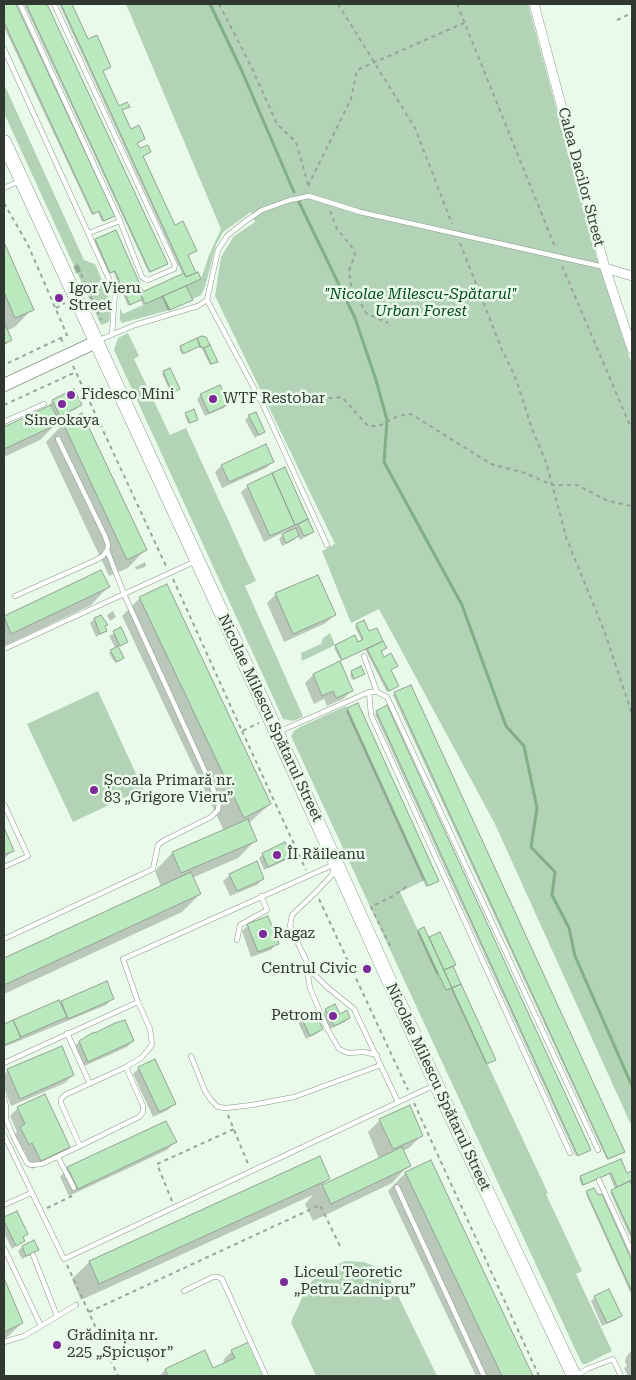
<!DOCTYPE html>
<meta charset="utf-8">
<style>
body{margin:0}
#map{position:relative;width:636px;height:1380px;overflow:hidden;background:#e9faea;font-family:"Roboto Serif",serif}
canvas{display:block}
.frame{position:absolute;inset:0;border:5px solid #313731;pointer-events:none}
</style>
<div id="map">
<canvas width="636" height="1380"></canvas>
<div class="frame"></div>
</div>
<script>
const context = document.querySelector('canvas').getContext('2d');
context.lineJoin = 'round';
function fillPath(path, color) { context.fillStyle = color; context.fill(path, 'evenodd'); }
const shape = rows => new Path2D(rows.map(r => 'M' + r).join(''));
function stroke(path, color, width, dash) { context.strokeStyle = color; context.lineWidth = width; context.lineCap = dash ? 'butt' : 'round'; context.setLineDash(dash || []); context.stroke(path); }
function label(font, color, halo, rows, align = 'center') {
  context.font = font + ' "Roboto Serif",serif'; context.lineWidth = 5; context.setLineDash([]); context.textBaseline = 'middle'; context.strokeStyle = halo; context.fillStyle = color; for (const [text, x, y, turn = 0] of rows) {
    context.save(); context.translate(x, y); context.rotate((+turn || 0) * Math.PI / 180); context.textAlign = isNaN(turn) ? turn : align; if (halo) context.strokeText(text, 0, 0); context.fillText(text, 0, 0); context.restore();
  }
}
fillPath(shape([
 [126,4,528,4,597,259,632,365,632,1127,495,824,379,609,351,623,322,551,335,544,215,296,221,257,234,236,255,222,251,212,223,232,216,245,205,287,201,295,170,310,122,323,120,320,120,308,123,314,201,279,209,255,221,229],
 [4,84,84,260,95,264,107,292,111,305,109,322,101,325,4,113],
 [128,333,139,356,134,359,170,435,186,428,256,581,245,586,302,714,303,717,293,721,283,719,114,350,118,338],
 [330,633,335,645,302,661,301,653,321,644,323,638],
 [98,691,143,789,73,822,27,724],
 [346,706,425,880,400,892,446,990,452,988,548,1193,546,1194,582,1271,576,1274,612,1351,586,1364,582,1364,291,736,295,730,300,727],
 [345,1261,364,1262,386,1271,437,1376,316,1376,291,1322,308,1285,321,1272]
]), '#b3d3b6');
fillPath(shape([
 [4,4,14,4,113,216,112,217,102,222,98,212,92,215,4,27],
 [24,4,46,4,166,264,165,265,149,273],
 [59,4,70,4,118,107,126,108,121,111,130,131,144,139,136,143,139,150,149,152,142,156,196,274,200,279,185,286,191,300,168,311,162,297,143,305,141,300,128,306,113,271,108,273,94,241,116,231,143,293,183,275],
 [4,245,32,309,15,327,6,331,10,340,4,346],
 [78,264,81,271,76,274,73,267],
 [202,337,215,363,210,365,202,349,198,347,182,354,179,349],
 [163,372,177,390,171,393,162,374],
 [201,395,227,404,224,408,205,416,197,399],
 [53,401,80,405,76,409,56,419,58,422,40,440,4,457,4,428,50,407,49,405],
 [186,414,195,421,188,424,185,415],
 [82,415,145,550,128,568,109,576,46,442,63,424],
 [249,416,264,432,255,438,245,420],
 [273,461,266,468,222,488,215,472,221,466],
 [284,469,313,531,309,535,300,540,298,536,294,540,282,546,279,539,286,531,264,542,241,492,248,486],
 [145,562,146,565,145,567,136,570,135,567],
 [101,571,108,587,91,605,4,646,4,617],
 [276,594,334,615,326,623,284,642,267,603],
 [140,598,270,804,248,824,256,840,238,858,192,878,200,894,182,912,4,994,4,960,161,887,155,871,172,853,224,831,122,616],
 [113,611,116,617,110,621,107,615],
 [94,619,106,625,104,627,106,631,96,637,90,623],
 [357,625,368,633,376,629,385,648,380,652,396,687,387,692,365,649,341,661,334,648,336,646,358,643,362,641,355,627],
 [121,629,127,641,117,648,123,658,115,663,109,653,116,649,109,636],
 [339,663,352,690,343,699,327,706,324,699,314,704,305,683,313,675],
 [361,668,364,674,352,680,350,674],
 [395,693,621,1153,607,1160,393,695],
 [357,705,437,881,426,887,346,711],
 [387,707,588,1151,576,1156,375,714],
 [4,830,13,850,4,859],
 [263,854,290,856,286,860,264,870,259,858],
 [230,875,263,878,257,885,230,896,223,881],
 [248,925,277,943,271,950,251,957,242,931],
 [419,931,429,939,440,933,452,967,493,1061,486,1064,451,989,447,990,440,975,437,975,444,991,417,932],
 [106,983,113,998,106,1005,4,1047,4,1026],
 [326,1010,339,1015,349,1018,345,1022,330,1029,322,1014],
 [302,1019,322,1029,318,1033,306,1039,298,1022],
 [133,1041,127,1047,82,1067,73,1048,79,1042],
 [139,1068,174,1104,168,1110,153,1117,133,1074],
 [8,1070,73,1075,65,1083,11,1106,4,1088,4,1075],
 [18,1108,69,1147,61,1155,32,1169,24,1150,20,1152,12,1136,17,1132,10,1116],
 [380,1120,422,1135,409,1148,403,1151,409,1165,392,1183,313,1221,305,1204,313,1195,81,1300,72,1279,89,1262,319,1158,329,1178,320,1187,379,1159,368,1132],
 [175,1142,167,1150,69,1196,60,1177,68,1168],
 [430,1161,532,1376,476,1376,388,1191,405,1173],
 [621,1161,626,1174,632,1172,632,1180,629,1182,632,1189,632,1241,610,1192,615,1189,609,1174,582,1186,579,1179],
 [587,1192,597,1197,601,1195,632,1264,632,1296,586,1194],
 [16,1212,26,1234,22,1238,24,1241,12,1249,4,1233,4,1218],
 [34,1242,37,1250,33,1254,22,1259,18,1251,22,1247],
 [4,1281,22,1323,4,1340],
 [595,1297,620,1316,616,1320,602,1326,591,1301],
 [249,1344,263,1376,159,1376,165,1370,213,1370,225,1364,223,1360,232,1351],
 [632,1350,632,1376,628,1376,624,1368,627,1366,625,1361,626,1357]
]), '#0003');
stroke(shape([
 [210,4,241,69,294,192],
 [299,202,355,318,376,380,387,420,384,462,462,605,506,726,524,746,537,808,531,847,555,872,552,895,569,928,575,956,632,1086]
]), '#81af86', 3);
const building = shape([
 [4,4,16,4,115,216,104,221,99,211,93,214,4,22,4,4],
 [26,4,47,4,168,264,150,272,26,4],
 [61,4,72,4,88,39,97,35,111,67,103,71,119,106,127,102,130,107,122,110,131,129,139,125,145,139,137,143,140,148,148,145,151,152,143,156,175,225,183,221,197,251,188,255,196,273,186,277,61,4],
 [116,230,143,291,140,293,143,299,130,305,115,271,110,273,95,239,116,230],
 [4,242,34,310,15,318,4,292,4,242],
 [198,272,201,279,145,304,140,293,184,273,186,277,198,272],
 [186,286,193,300,170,310,163,296,186,286],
 [4,322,12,340,4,344,4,322],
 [202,336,206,337,210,345,204,348,200,346,197,338,202,336],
 [197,338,200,346,183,354,180,346,197,338],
 [210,345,218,362,211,364,204,348,210,345],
 [170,368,180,389,172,393,163,371,170,368],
 [220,385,229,404,209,413,200,394,220,385],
 [74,389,82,405,60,416,52,400,74,389],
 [51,405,60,423,4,449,4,427,51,405],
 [194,409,198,420,190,423,185,413,194,409],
 [256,412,265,432,259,435,248,415,256,412],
 [82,413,147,550,127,560,63,423,82,413],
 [266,444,274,462,229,482,221,465,266,444],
 [285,467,308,519,295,525,272,473,285,467],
 [272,473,295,525,270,536,247,485,272,473],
 [308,519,314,532,304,536,298,524,308,519],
 [296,528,299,536,286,543,282,534,296,528],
 [101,570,110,587,11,634,4,616,101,570],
 [318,575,336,615,293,634,275,593,318,575],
 [167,584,271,804,244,818,139,597,167,584],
 [101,615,108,625,105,626,107,631,100,634,94,618,101,615],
 [364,620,369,631,377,628,383,641,342,660,335,645,355,635,358,642,363,639,356,624,364,620],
 [121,627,128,642,120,646,113,631,121,627],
 [383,641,387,648,381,651,384,657,391,653,398,666,391,670,399,686,389,691,367,649,383,641],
 [118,646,124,658,117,662,110,650,118,646],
 [340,661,353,691,336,698,333,691,322,696,313,674,340,661],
 [361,666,365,674,354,679,351,671,361,666],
 [411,685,625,1152,608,1159,394,692,411,685],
 [358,703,439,881,428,886,347,708,358,703],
 [387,705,591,1150,578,1156,376,711,387,705],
 [248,819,257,841,181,873,172,852,248,819],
 [4,827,14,851,4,855,4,827],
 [285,842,292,856,268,867,262,853,285,842],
 [257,861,264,879,237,891,229,874,257,861],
 [191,872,201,894,4,985,4,958,191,872],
 [268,916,279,944,258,952,247,924,268,916],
 [424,927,452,988,446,990,418,930,424,927],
 [440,932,456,965,444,970,429,937,440,932],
 [453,966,461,984,452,988,444,970,453,966],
 [107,981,114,999,68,1019,61,1001,107,981],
 [461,984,496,1060,487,1064,452,988,461,984],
 [59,1000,67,1017,21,1037,13,1020,59,1000],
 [335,1004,340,1014,347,1010,350,1018,334,1026,325,1009,335,1004],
 [314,1011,323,1029,310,1036,301,1017,314,1011],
 [13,1020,21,1038,4,1045,4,1024,13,1020],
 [125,1020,134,1041,88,1062,79,1041,92,1033,97,1032,115,1023,125,1020],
 [62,1046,74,1075,20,1099,7,1069,62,1046],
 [155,1059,176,1104,159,1112,138,1067,155,1059],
 [45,1094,70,1147,41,1161,32,1143,29,1145,20,1127,25,1124,17,1107,45,1094],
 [410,1105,423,1136,393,1149,379,1119,410,1105],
 [166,1121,177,1142,78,1189,67,1167,166,1121],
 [402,1147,411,1166,331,1204,322,1185,402,1147],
 [320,1156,330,1179,99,1284,89,1261,320,1156],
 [621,1159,627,1173,632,1171,632,1180,617,1187,611,1173,583,1185,580,1176,621,1159],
 [431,1160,533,1376,502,1376,405,1172,431,1160],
 [630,1181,632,1186,632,1236,611,1190,630,1181],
 [594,1188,598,1195,602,1194,632,1261,632,1292,586,1191,594,1188],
 [17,1211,28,1234,23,1237,25,1241,16,1246,4,1221,4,1217,17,1211],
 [34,1240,39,1250,26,1256,22,1246,34,1240],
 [4,1278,23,1323,4,1332,4,1278],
 [609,1289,622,1316,607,1323,594,1296,609,1289],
 [249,1342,265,1376,168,1376,165,1369,205,1350,213,1368,235,1358,231,1350,249,1342]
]);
fillPath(building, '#b9e9bd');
stroke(building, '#93a394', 1);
const lane = shape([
 [20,4,120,221,142,277,145,279,148,280,174,269,175,265,54,4],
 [4,49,115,292,112,334],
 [4,188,20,181],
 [89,233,120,221],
 [207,300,263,405,327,545],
 [97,341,135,325,198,306,207,300,218,250,227,236,243,223,262,210,290,200,309,196,360,212,604,267],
 [4,422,44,404],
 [15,596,96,560,103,556,107,550],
 [4,649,196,561],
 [364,656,377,692],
 [369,692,371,715,570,1153],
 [278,732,369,692,377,692,387,697,598,1150],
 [4,804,28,856,4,867],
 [334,869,332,875,316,892,292,915,290,926,311,971,327,987,354,1009,398,1102],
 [4,939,153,869,158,845,163,841,211,817,218,810,219,802,124,594,107,550,108,545,105,536,58,439],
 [237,940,240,925,267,910,261,896],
 [311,971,308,976,310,988,327,1028,339,1049,348,1053,364,1052,377,1055],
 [67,1033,90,1084],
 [191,1056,205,1091,211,1100,218,1107,226,1108,252,1105,294,1097,381,1065],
 [4,1063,138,1002],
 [4,1098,6,1106,6,1119,14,1138,27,1163,31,1165,42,1164,80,1146,61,1103,61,1099,65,1095,126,1067,141,1058,149,1049,152,1044,150,1029,138,1002,123,959,335,864],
 [4,1135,64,1259,435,1085],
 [80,1146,139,1117,143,1112,143,1106,126,1067],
 [58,1157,74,1188],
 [599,1180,632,1252],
 [397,1187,484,1376],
 [4,1205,31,1193],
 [4,1248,41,1326,24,1336,4,1342],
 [33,1255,57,1316],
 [184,1291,213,1277,218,1277,222,1279,266,1376],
 [41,1326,76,1305],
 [576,1376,587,1369,613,1359,621,1376]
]);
const street = shape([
 [534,4,605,268,632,349],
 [605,268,632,276]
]);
const secondary = shape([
 [4,385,96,342]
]);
const primary = shape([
 [4,142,277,733,436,1084,574,1376]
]);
stroke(lane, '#89988a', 5.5);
stroke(street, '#89988a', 10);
stroke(secondary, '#89988a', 14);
stroke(primary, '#89988a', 15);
stroke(shape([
 [219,4,251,66,277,124,296,142,308,184],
 [338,4,415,128,452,224],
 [457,4,555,247],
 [617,20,632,13],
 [308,186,351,99,357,70,464,23],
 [4,203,28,245,67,335,4,365],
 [330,211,337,229,351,246,355,254,349,271,351,285,366,313,388,323],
 [460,243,502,350,516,379,532,429,546,462,567,540,604,630,632,714],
 [562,266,632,430],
 [81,274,101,320],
 [56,308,65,303],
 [61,338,64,346],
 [73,366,166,566],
 [266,394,279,400,299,401,342,397,368,426,379,426,398,416,411,414,491,464,525,473,552,485,577,485,608,501,632,506],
 [4,405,76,372],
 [173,579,242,731,259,723],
 [242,731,306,870],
 [319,899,408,1090],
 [390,946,371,907,391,897,409,885],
 [414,1103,539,1376],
 [228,1115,248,1164],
 [172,1201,157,1164,234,1129],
 [47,1208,72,1196],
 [67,1265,118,1376],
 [89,1312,320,1205,341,1248]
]), '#99a59a', 2, [4, 4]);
stroke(lane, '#fff', 4.5);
stroke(street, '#fff', 9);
stroke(secondary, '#fff', 12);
stroke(primary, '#fff', 14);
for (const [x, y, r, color] of [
 [59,298,5,"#7c2a99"],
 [71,395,5,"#7c2a99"],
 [213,399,5,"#7c2a99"],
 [62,404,5,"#7c2a99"],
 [94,790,5,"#7c2a99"],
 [277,855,5,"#7c2a99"],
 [263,934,5,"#7c2a99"],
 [367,969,5,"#7c2a99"],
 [333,1016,5,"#7c2a99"],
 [284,1282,5,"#7c2a99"],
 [57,1345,5,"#7c2a99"]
]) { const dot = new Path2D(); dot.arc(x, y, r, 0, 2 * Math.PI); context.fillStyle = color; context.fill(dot); stroke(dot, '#e9faea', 2); }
label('15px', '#313731', '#e9faea', [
 ["Calea Dacilor Street",581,177,75],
 ["Nicolae Milescu Spătarul Street",270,718,65],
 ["Nicolae Milescu Spătarul Street",438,1087,65]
]);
label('15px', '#313731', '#e9faea', [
 ["Igor Vieru",69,289],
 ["Street",69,306],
 ["Fidesco Mini",81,395],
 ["WTF Restobar",223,399],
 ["Sineokaya",62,421,"center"],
 ["Școala Primară nr.",104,781],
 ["83 „Grigore Vieru”",104,798],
 ["ÎI Răileanu",287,855],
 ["Ragaz",273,934],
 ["Centrul Civic",357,969,"right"],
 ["Petrom",323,1016,"right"],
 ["Liceul Teoretic",294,1273],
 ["„Petru Zadnipru”",294,1290],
 ["Grădinița nr.",67,1336],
 ["225 „Spicușor”",67,1353]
], 'left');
label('italic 15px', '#004b16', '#e9faea', [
 ["\"Nicolae Milescu-Spătarul\"",421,295],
 ["Urban Forest",421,312]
]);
</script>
